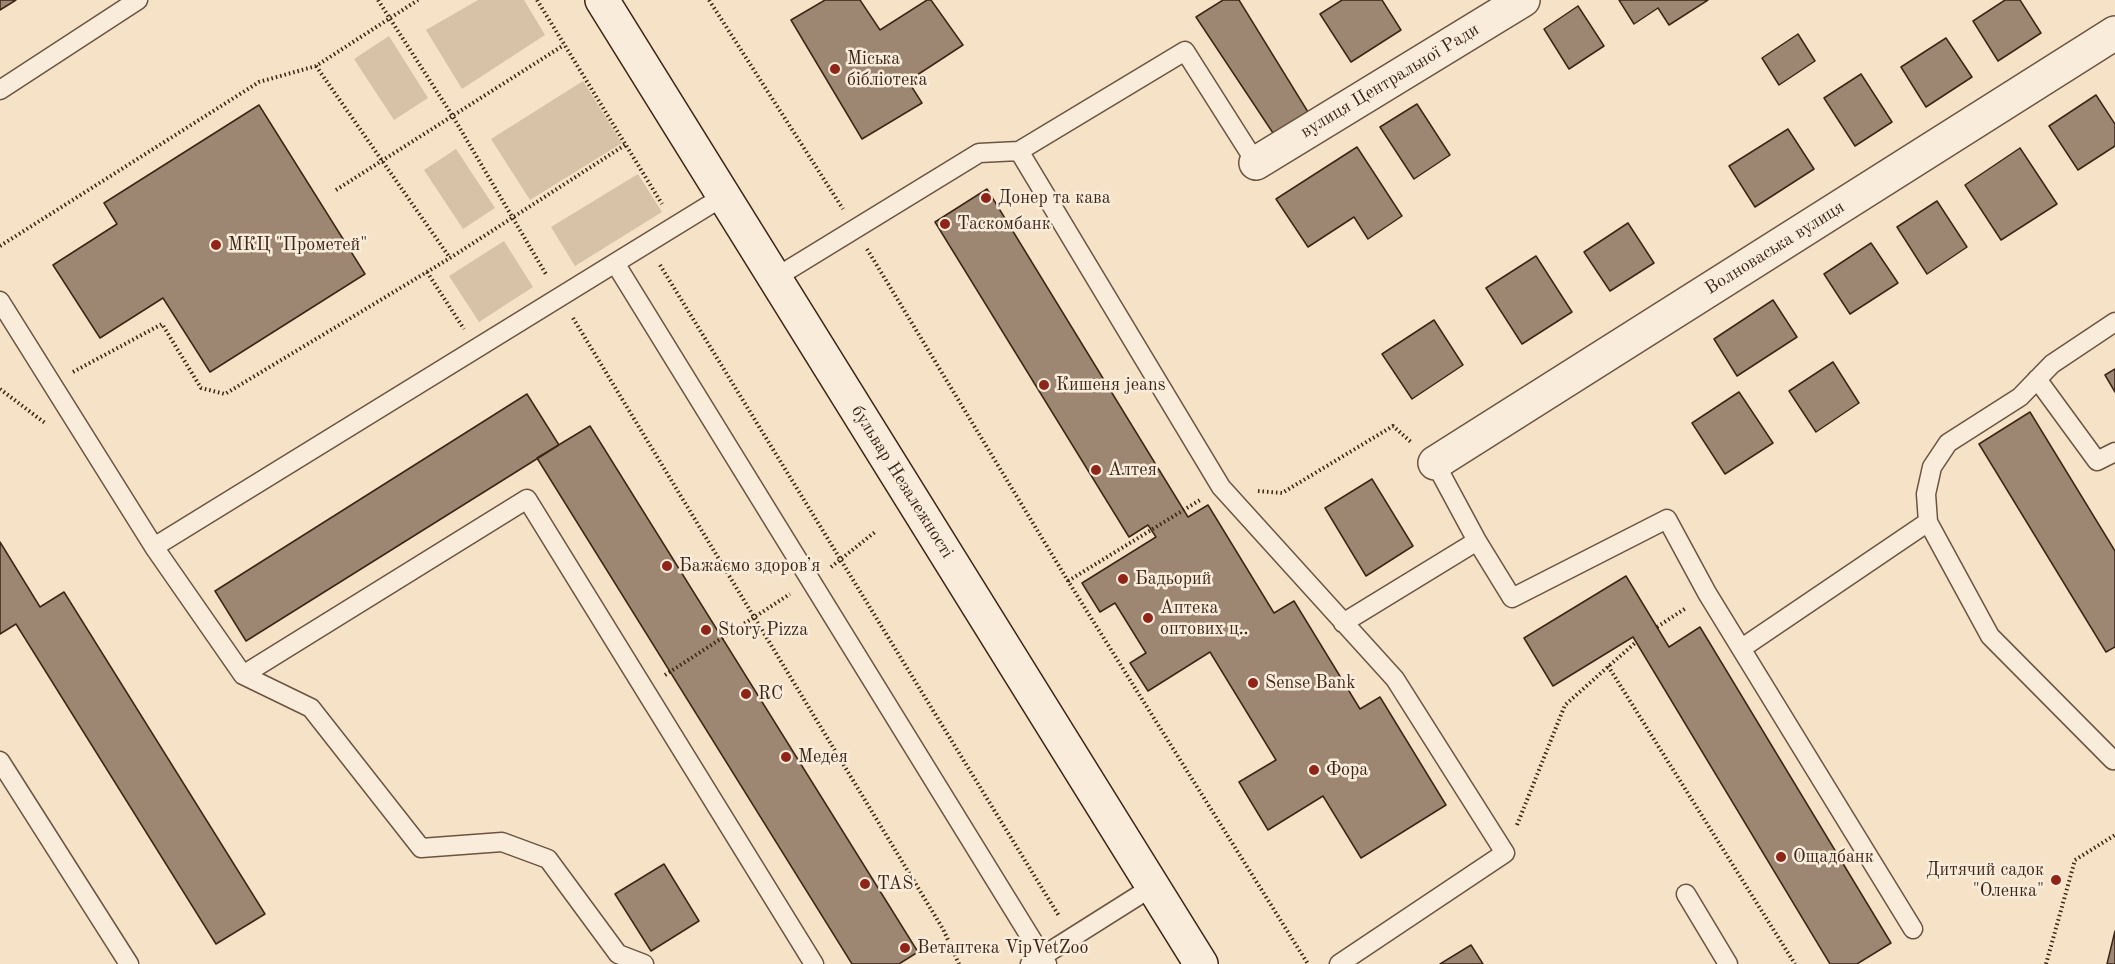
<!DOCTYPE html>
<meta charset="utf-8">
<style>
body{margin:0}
canvas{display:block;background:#f6e2c6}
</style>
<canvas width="2115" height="964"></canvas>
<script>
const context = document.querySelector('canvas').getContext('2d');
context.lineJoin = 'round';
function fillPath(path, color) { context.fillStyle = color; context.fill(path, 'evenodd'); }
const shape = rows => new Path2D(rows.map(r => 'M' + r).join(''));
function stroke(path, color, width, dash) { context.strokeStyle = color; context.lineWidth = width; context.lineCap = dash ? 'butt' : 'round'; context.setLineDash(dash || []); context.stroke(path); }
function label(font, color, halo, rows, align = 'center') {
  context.font = font + ' "Old Standard TT",serif'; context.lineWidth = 5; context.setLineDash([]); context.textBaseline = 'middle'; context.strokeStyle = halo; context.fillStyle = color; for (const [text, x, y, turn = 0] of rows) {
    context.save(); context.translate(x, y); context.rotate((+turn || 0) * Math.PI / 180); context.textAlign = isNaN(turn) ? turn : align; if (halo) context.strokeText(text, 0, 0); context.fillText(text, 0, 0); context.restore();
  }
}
fillPath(shape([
 [478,0,524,0,545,35,462,89,426,30],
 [389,36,428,98,394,120,354,59],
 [583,81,622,143,530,200,491,139],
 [456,149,495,208,463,229,424,170],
 [638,174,662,212,575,266,551,227],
 [504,241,533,287,479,322,449,276]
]), '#d7c2a8');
const building = shape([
 [0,0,16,0,0,10,0,0],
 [825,0,860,0,880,30,927,0,931,0,963,45,908,81,922,103,862,139,791,20,825,0],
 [1223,0,1239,0,1308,112,1273,133,1196,17,1223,0],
 [1342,0,1382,0,1401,30,1351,62,1320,14,1342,0],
 [1619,0,1708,0,1669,25,1658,8,1634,24,1619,0],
 [2005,0,2020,0,2041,33,1998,61,1973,21,2005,0],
 [1578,6,1604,46,1569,69,1544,29,1578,6],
 [1798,34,1815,61,1779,85,1762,58,1798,34],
 [1946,38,1972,77,1926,107,1901,67,1946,38],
 [1861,74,1892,122,1855,146,1824,98,1861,74],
 [2096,95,2115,124,2115,146,2078,170,2049,126,2096,95],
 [1417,104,1450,155,1414,179,1380,127,1417,104],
 [259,105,365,274,210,372,163,298,100,338,53,265,117,224,104,203,259,105],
 [1788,129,1814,169,1755,207,1729,166,1788,129],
 [1357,147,1402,216,1368,239,1354,217,1308,247,1276,199,1357,147],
 [2020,148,2057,204,2001,240,1965,185,2020,148],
 [987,189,1188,517,1208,505,1274,613,1294,601,1360,709,1380,697,1446,805,1361,858,1323,796,1268,830,1239,782,1276,760,1210,652,1148,691,1130,663,1146,653,1115,603,1100,612,1082,583,1156,537,1148,525,1129,537,935,222,987,189],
 [1937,201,1967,247,1927,274,1897,227,1937,201],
 [1628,223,1654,263,1610,291,1584,252,1628,223],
 [1871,243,1898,283,1850,314,1824,274,1871,243],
 [1536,256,1572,312,1522,344,1486,288,1536,256],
 [1773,300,1797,337,1737,376,1714,339,1773,300],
 [1434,320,1463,365,1412,399,1382,354,1434,320],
 [1833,362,1859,403,1816,432,1789,391,1833,362],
 [2115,369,2115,392,2105,375,2115,369],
 [1739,392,1773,443,1725,474,1692,423,1739,392],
 [527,394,559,445,246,641,215,591,527,394],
 [2030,412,2115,551,2115,647,2106,652,1979,444,2030,412],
 [590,426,918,952,899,964,852,964,537,458,590,426],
 [1372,479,1413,546,1366,576,1325,508,1372,479],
 [0,542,40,607,64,592,265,914,216,944,16,624,0,634,0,542],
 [1626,576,1669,647,1700,627,1891,943,1857,964,1830,964,1633,637,1553,686,1524,638,1626,576],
 [664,864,699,921,651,951,615,894,664,864],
 [2115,931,2115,964,2107,964,2115,931],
 [1471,945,1483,964,1440,964,1471,945]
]);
fillPath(building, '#9d8772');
stroke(building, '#3d2516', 1.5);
const lane = shape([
 [0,90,138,0],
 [1019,151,1221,487,1395,679,1505,853,1339,964],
 [724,196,615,263,1047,964],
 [775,278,979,153,1019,151,1185,51,1256,163],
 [0,301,154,547,615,263],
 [2115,322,2052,364,2020,397,1948,443,1932,467,1926,494,1928,522,1990,636,2113,760,2115,759],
 [2037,379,2097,461,2115,452],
 [1477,541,1512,598,1667,519,1707,593,1913,929],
 [154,547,243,675,311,708,421,848,502,842,548,859,618,954,644,964],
 [1343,623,1477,541,1435,463],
 [1742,648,1928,522],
 [243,675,527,499,814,964],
 [0,761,129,964],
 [1686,894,1728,964],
 [1030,964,1152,887]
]);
const street = shape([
 [1256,163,1523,0],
 [1435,463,2115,33]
]);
const secondary = shape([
 [602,0,1201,964]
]);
stroke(lane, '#6b5442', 21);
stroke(street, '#6b5442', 36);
stroke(secondary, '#3d2516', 36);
stroke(shape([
 [378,0,452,115,547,276],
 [537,0,662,204],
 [709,0,843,209],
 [316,66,450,258],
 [336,190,564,45],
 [0,246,259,82,316,66,418,0],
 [867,249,1068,581,1308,964],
 [660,265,1059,916],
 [427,272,464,329],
 [573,318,943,929,959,964],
 [73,372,162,324,201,388,225,394,450,258,625,145],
 [0,389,45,423],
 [1258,491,1282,493,1393,426,1412,443],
 [831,567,875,532],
 [1068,581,1200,500],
 [1657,627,1686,608],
 [1608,666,1795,964],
 [665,675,790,594],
 [1517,825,1565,705,1636,642],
 [2046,964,2075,860,2115,835]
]), '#3d2516', 4, [1.5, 3]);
stroke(lane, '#f9ecda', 18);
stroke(street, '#f9ecda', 33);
stroke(secondary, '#f9ecda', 33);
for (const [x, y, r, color] of [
 [835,69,6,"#8f2418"],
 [986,198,6,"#8f2418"],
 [945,224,6,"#8f2418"],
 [216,245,6,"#8f2418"],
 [1044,385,6,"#8f2418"],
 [1096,470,6,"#8f2418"],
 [667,566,6,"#8f2418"],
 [1123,579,6,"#8f2418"],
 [1148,618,6,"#8f2418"],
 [706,630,6,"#8f2418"],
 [1253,683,6,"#8f2418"],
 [746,694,6,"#8f2418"],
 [786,757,6,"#8f2418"],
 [1314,770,6,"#8f2418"],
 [1781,857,6,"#8f2418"],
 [2056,880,6,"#8f2418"],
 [865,884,6,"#8f2418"],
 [905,948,6,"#8f2418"]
]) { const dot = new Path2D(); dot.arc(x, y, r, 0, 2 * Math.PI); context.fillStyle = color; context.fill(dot); stroke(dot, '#f9ecda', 2); }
label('18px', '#3d2516', '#f9ecda', [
 ["Міська",847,59],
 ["бібліотека",847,80],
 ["Донер та кава",998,198],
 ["Таскомбанк",957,224],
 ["МКЦ \"Прометей\"",228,245],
 ["Кишеня jeans",1056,385],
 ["Алтея",1108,470],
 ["Бажаємо здоровʼя",679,566],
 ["Бадьорий",1135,579],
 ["Аптека",1160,608],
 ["оптових ц‥",1160,629],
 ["Story Pizza",718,630],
 ["Sense Bank",1265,683],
 ["RC",758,694],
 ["Медея",798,757],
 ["Фора",1326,770],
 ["Ощадбанк",1793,857],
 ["Дитячий садок",2044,870,"right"],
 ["\"Оленка\"",2044,891,"right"],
 ["TAS",877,884],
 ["Ветаптека VipVetZoo",917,948]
], 'left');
label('18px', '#3d2516', '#f9ecda', [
 ["вулиця Центральної Ради",1390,81,-31],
 ["Волноваська вулиця",1775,248,-32],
 ["бульвар Незалежності",902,482,58]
]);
</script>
